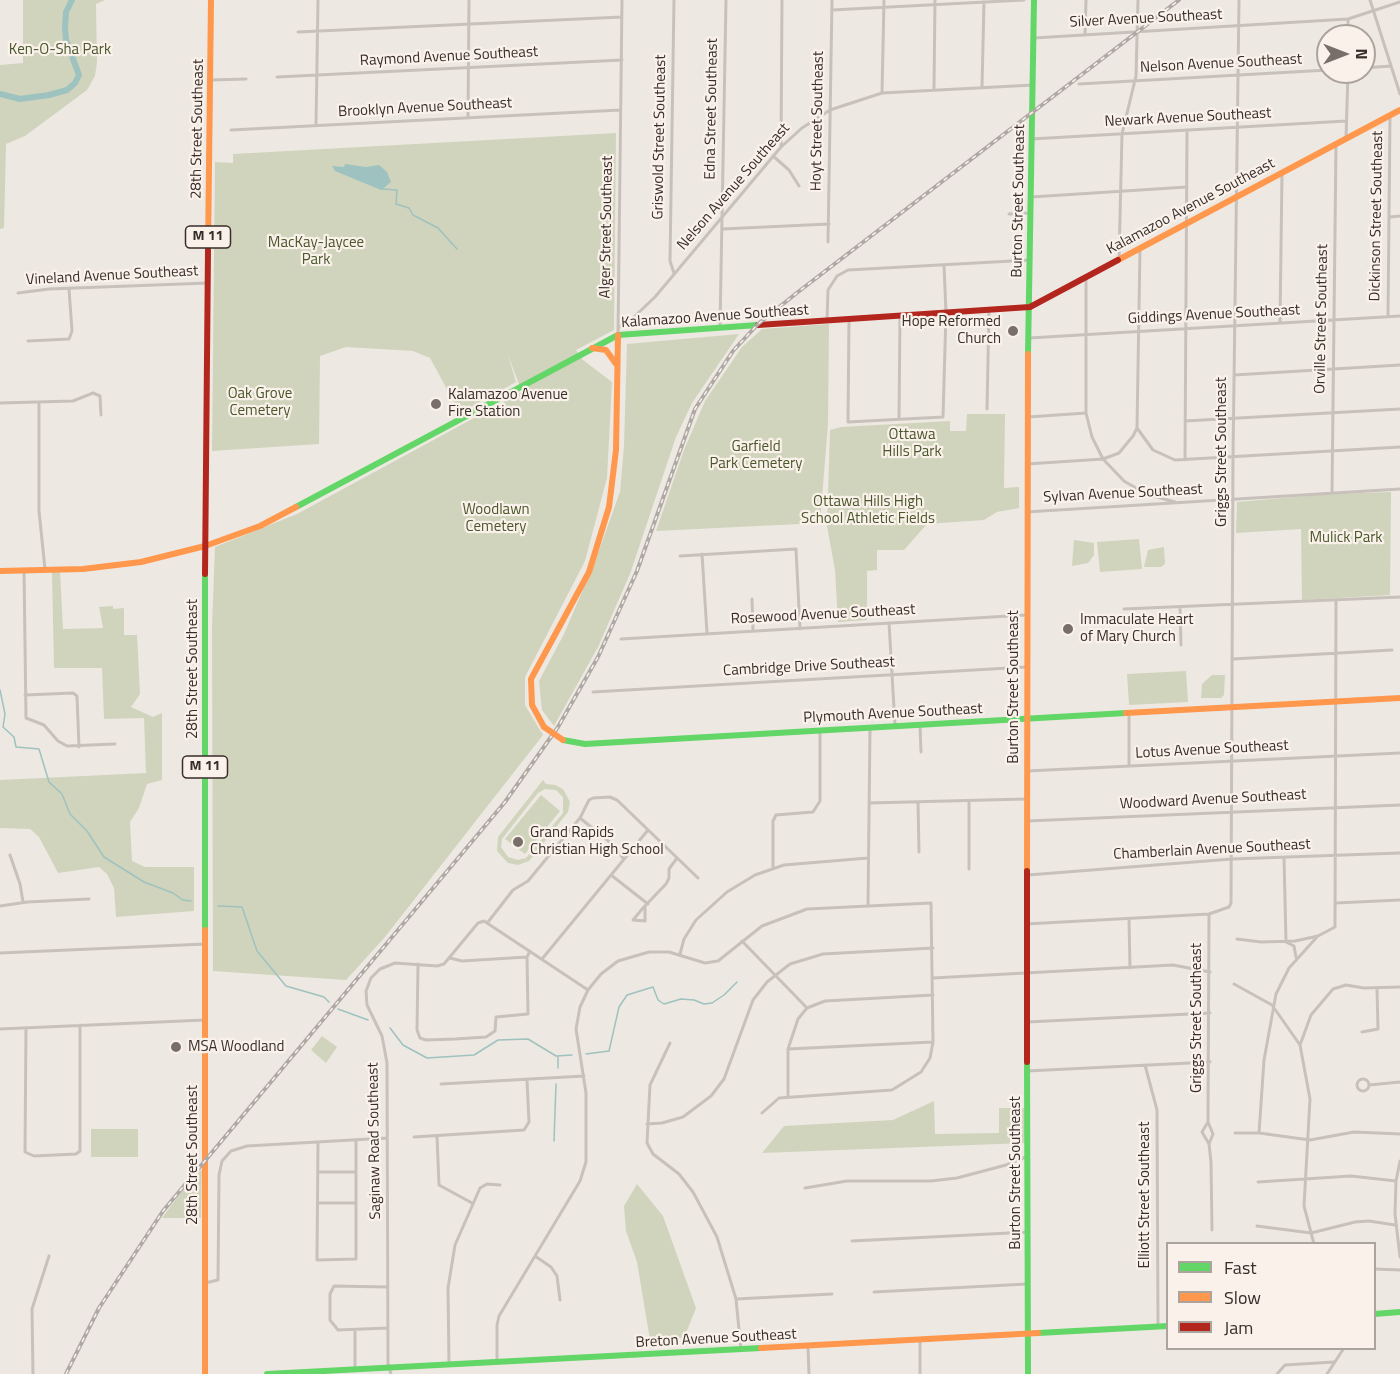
<!DOCTYPE html>
<style>
body{margin:0}
#map{position:relative;width:1400px;height:1374px;overflow:hidden;background:#eee8e2;font-family:"Titillium Web",sans-serif}
canvas{display:block}
.legend{position:absolute;left:1166px;top:1242px;width:210px;height:108px;box-sizing:border-box;background:#faf2ea;border:2px solid #aca39d;margin:0;padding:8px 10px;list-style:none;font-size:18px;color:#382d29}
.legend li{display:flex;align-items:center;gap:12px;height:30px}
.legend b{width:30px;border:2px solid #aca39d}
.north{position:absolute;left:1316px;top:24px;width:60px;height:60px;box-sizing:border-box;background:#faf2ea;border:2px solid #aca39d;border-radius:50%;rotate:90deg;font-size:16px;font-weight:700;line-height:24px;text-align:center;color:#382d29}
.north::after{content:'';display:block;margin:auto;width:21px;height:27px;background:#786e6a;clip-path:polygon(50% 0,100% 100%,50% 72%,0 100%)}
</style>
<div id="map">
<canvas width="1400" height="1374"></canvas>
<ul class="legend">
<li><b style="height:8px;background:#63d668"></b>Fast</li>
<li><b style="height:8px;background:#ff974d"></b>Slow</li>
<li><b style="height:8px;background:#b3261e"></b>Jam</li>
</ul>
<div class="north">N</div>
</div>
<script>
const context = document.querySelector('canvas').getContext('2d');
context.lineJoin = 'round';
function fillPath(path, color) { context.fillStyle = color; context.fill(path, 'evenodd'); }
const shape = rows => new Path2D(rows.map(r => 'M' + r).join(''));
function stroke(path, color, width, dash) { context.strokeStyle = color; context.lineWidth = width; context.lineCap = dash ? 'butt' : 'round'; context.setLineDash(dash || []); context.stroke(path); }
function label(font, color, halo, rows, align = 'center') {
  context.font = font + ' "Titillium Web",sans-serif'; context.lineWidth = 4.5; context.setLineDash([]); context.textBaseline = 'middle'; context.strokeStyle = halo; context.fillStyle = color; for (const [text, x, y, turn = 0] of rows) {
    context.save(); context.translate(x, y); context.rotate((+turn || 0) * Math.PI / 180); context.textAlign = isNaN(turn) ? turn : align; if (halo) context.strokeText(text, 0, 0); context.fillText(text, 0, 0); context.restore();
  }
}
fillPath(shape([
 [23,0,105,0,96,4,97,62,95,76,87,90,25,136,6,144,4,228,0,229,0,65,23,63],
 [616,133,614,330,576,350,583,360,612,382,607,478,585,561,525,677,525,705,543,735,385,937,346,980,213,971,212,626,215,547,297,514,522,392,508,355,516,382,460,413,430,358,413,351,346,347,320,356,319,444,212,451,215,162,233,163,233,154],
 [829,324,828,424,820,523,656,531,684,450,705,401,742,347,762,329],
 [739,334,692,403,676,437,630,574,598,647,554,726,542,710,539,681,564,634,594,564,620,492,624,446,627,344],
 [967,414,1005,414,1004,488,1019,487,1019,508,997,512,984,520,927,524,904,550,877,550,877,570,867,571,867,620,838,622,835,570,827,526,830,430,841,427,950,421,950,431,966,431],
 [1391,492,1390,595,1302,600,1301,529,1236,533,1237,502,1328,494],
 [1139,539,1142,569,1100,572,1097,542],
 [1074,540,1094,543,1094,555,1088,563,1072,566],
 [1164,547,1165,564,1161,567,1144,567,1148,550],
 [60,571,63,629,103,628,99,607,113,606,113,609,124,608,124,635,137,635,140,694,131,707,153,717,162,713,162,780,147,784,139,808,130,822,132,861,145,867,194,867,194,911,116,917,114,888,107,874,99,867,58,873,39,837,30,829,0,828,0,780,146,773,144,718,104,719,102,668,54,668,52,572],
 [1186,671,1188,702,1129,705,1127,674],
 [1212,675,1225,675,1224,695,1221,698,1201,698,1202,684],
 [543,780,546,784,555,785,563,789,570,802,568,812,529,861,518,865,508,863,497,851,498,837],
 [545,789,556,790,563,797,563,813,526,858,518,860,508,857,501,847,502,839,538,793],
 [541,795,560,811,525,854,505,839],
 [322,1036,337,1047,326,1063,311,1050],
 [934,1101,935,1134,999,1133,999,1108,1025,1108,1025,1143,762,1153,784,1126,893,1120],
 [91,1129,138,1129,138,1157,91,1157],
 [202,1169,201,1218,162,1218,185,1187],
 [637,1184,663,1216,696,1308,684,1338,650,1340,637,1262,626,1231,624,1206]
]), '#d0d4bc');
fillPath(shape([
 [345,164,366,167,379,165,387,172,391,182,381,190,335,171,332,166,344,167]
]), '#9ec2bf');
stroke(shape([
 [382,189,397,190,396,204,409,208,413,215,438,228,457,249],
 [0,690,5,714,3,727,14,737,16,747,39,749,49,782,62,794,70,814,87,831,104,857,144,882,173,893,183,900,191,901],
 [218,906,242,907,257,951,286,986,324,997,329,1002],
 [338,1009,368,1020],
 [390,1028,403,1045,427,1058,474,1055,498,1040,528,1039,556,1056,572,1055],
 [586,1054,609,1051,619,1007,627,995,653,987,658,1000,664,1004,681,999,694,1000,704,1004,712,1003,724,995,737,982],
 [558,1057,558,1068],
 [554,1141,556,1084]
]), '#9ec2bf', 1.5);
stroke(shape([
 [0,94,20,99,49,95,67,90,75,83,79,75,66,40,65,28,66,12,72,0]
]), '#9ec2bf', 6);
stroke(shape([
 [674,0,670,261,674,273],
 [1370,0,1400,94],
 [832,10,1024,0],
 [298,32,622,17],
 [1085,34,1086,0],
 [1348,36,1348,19],
 [1034,38,1348,19,1400,2],
 [1364,68,1391,66],
 [277,77,622,60],
 [210,80,246,79],
 [1079,84,1328,70],
 [982,87,984,2],
 [934,88,935,0],
 [882,93,884,0],
 [468,118,469,0],
 [316,125,318,0],
 [231,130,620,110],
 [1346,138,1348,72],
 [1031,139,1346,121],
 [781,147,782,0],
 [773,156,789,170,799,186],
 [1031,197,1187,187],
 [1009,214,1031,213],
 [1390,217,1400,216],
 [722,229,829,224],
 [828,242,832,0],
 [1119,259,1122,134,1136,76,1138,0],
 [1086,277,1086,413,1092,437,1103,459,1124,481,1146,494,1175,502],
 [18,293,49,289,208,283],
 [1388,316,1390,115],
 [849,319,848,422,943,417,946,313,944,265],
 [827,320,828,290,837,276,848,270,1030,260],
 [1280,323,1282,173],
 [720,327,726,0],
 [618,328,633,318,655,297,781,147,802,128,830,110,882,93,1033,85],
 [618,335,622,0],
 [1029,338,1400,316],
 [28,341,69,339,72,331,69,289],
 [1234,375,1400,365],
 [39,402,39,511,45,569],
 [0,403,73,401,93,393,100,396,101,415],
 [987,409,989,310],
 [1028,417,1086,413],
 [899,419,900,316],
 [1185,421,1400,409],
 [1137,428,1153,450,1175,460,1400,447],
 [1185,460,1187,130],
 [1027,464,1103,459,1119,453,1133,436,1137,428,1140,248],
 [1332,493,1336,144],
 [1026,512,1400,489],
 [702,554,707,633],
 [680,556,796,549,800,629],
 [24,570,26,718,44,725,58,741,67,746,115,744],
 [752,599,753,631],
 [1180,607,1181,645],
 [1124,609,1400,597],
 [889,623,895,725],
 [621,639,1026,615],
 [1233,659,1392,650],
 [593,692,1026,667],
 [25,695,73,693,77,696,79,747],
 [1129,714,1129,766],
 [920,726,921,752],
 [1027,771,1400,753],
 [918,802,919,852],
 [969,802,969,869],
 [869,803,1026,799],
 [580,818,612,844,623,858],
 [1027,821,1400,805],
 [10,855,20,884,23,902],
 [1284,858,1286,942,1294,946,1296,957],
 [773,868,773,821,776,815,813,812,820,801,820,730],
 [611,875,648,904],
 [1028,875,1232,859,1400,853],
 [1336,903,1400,900],
 [868,904,870,729],
 [0,906,27,902,89,899],
 [645,907,645,921,633,920,643,908,666,884,669,878,669,869,677,858],
 [1129,919,1130,968],
 [488,922,513,890,528,881,580,818,589,800,593,798,610,797,617,800,698,878],
 [1026,924,1209,914,1229,907,1231,903,1233,458,1239,0],
 [1237,939,1261,942,1295,941,1318,936,1335,927,1336,601],
 [742,941,807,1008],
 [0,953,205,944],
 [680,954,684,939,696,920,727,892,755,875,784,865,868,858],
 [450,958,462,961,527,957,530,951],
 [542,959,648,830],
 [418,964,417,1030,420,1038,426,1040,455,1039,486,1037,495,1031,496,1017,528,1014,527,957],
 [933,978,1173,965,1210,972],
 [1234,984,1272,1005,1300,1045,1310,1099,1304,1206,1314,1244],
 [1027,1022,1210,1013],
 [26,1028,25,1152,34,1156,76,1154,80,1151,80,1025],
 [0,1029,205,1020],
 [1362,1032,1378,1029,1377,988],
 [670,1043,650,1085,647,1143,653,1154,679,1174,693,1192,717,1237,736,1299,741,1350],
 [1300,1045,1311,1015,1333,989,1346,985,1364,988,1400,987],
 [788,1049,933,1042],
 [1145,1065,1157,1110,1158,1326],
 [1027,1071,1210,1062],
 '1357 1085a6 6 0 1 1 12 0a6 6 0 1 1-12 0Z',
 [441,1084,584,1076],
 [1369,1085,1400,1082],
 [788,1097,788,1049,798,1019,807,1008,825,1001,933,995],
 [1208,1122,1202,1132,1209,1144,1211,1162,1212,1230],
 [647,1124,662,1123,683,1117,711,1096,724,1079,753,1000,767,982,790,964,823,954,933,948],
 [1235,1133,1259,1133,1310,1140,1354,1132,1400,1134],
 [1259,1133,1264,1060,1276,994,1289,968,1317,937],
 [437,1136,439,1185,472,1203],
 [414,1137,524,1130,529,1122,527,1080],
 [318,1142,317,1260,356,1259,356,1140],
 [1209,1144,1213,1134,1208,1122,1209,914],
 [1400,1161,1396,1181,1395,1214,1400,1257],
 [319,1172,356,1172],
 [1258,1182,1351,1176,1396,1181],
 [805,1188,847,1181,931,1181,957,1178,1006,1165,1028,1156],
 [318,1203,355,1203],
 [1257,1226,1311,1233,1355,1222,1369,1221,1395,1225],
 [852,1241,1029,1232],
 [535,1256,551,1267,557,1276,560,1300],
 [1374,1269,1400,1270],
 [205,1283,218,1280,219,1175,222,1161,231,1151,247,1146,387,1138],
 [387,1287,334,1286,330,1294,330,1320,338,1330,388,1328],
 [874,1292,1027,1284],
 [736,1299,832,1294],
 [355,1331,355,1370],
 [808,1347,809,1374],
 [497,1362,497,1325,499,1316,580,1181,586,1162,586,1093,576,1029,580,1007,588,990,601,974,618,961,649,952,669,952,705,963,718,961,762,926,807,909,931,903,933,1042,930,1058,921,1072,892,1090,779,1098,762,1113],
 [449,1364,448,1288,455,1245,480,1188,487,1184,500,1185],
 [33,1374,32,1309,49,1256],
 [391,1374,388,1364,387,1063,382,1036,367,1005,366,991,371,978,380,969,395,963,437,966,444,964,478,923,484,921,588,990],
 [920,1374,920,1341],
 [1277,1374,1285,1365,1334,1362],
 [1327,1374,1344,1348]
]), '#c8c0bb', 3);
stroke(shape([
 [1028,354,1034,0],
 [296,507,618,335,758,325],
 [205,574,205,930],
 [563,740,585,744,1126,713],
 [1027,1062,1028,1374],
 [1374,1314,1400,1312],
 [1038,1333,1168,1326],
 [267,1374,761,1348]
]), '#63d668', 6);
stroke(shape([
 [208,250,211,0],
 [1118,260,1400,110],
 [592,348,606,350,616,364],
 [0,571,83,569,141,562,205,546,260,526,296,507],
 [1126,713,1400,698],
 [544,727,532,705,531,679,589,572,609,507,616,450,618,335],
 [1027,871,1028,354],
 [205,930,205,1374],
 [761,1348,1038,1333]
]), '#ff974d', 6);
stroke(shape([
 [758,325,1030,307,1118,260],
 [205,574,208,250],
 [1027,871,1027,1062]
]), '#b3261e', 6);
const rail = shape([
 [66,1374,99,1308,163,1211,505,802,558,727,598,657,637,571,695,409,733,351,758,324,798,292,1179,0]
]);
stroke(rail, '#afa9a6', 4);
stroke(rail, '#faf2ea', 1.5, [4.5]);
stroke(shape([
 [544,727,563,740]
]), '#ff974d', 6);
for (const [x, y, r, color] of [
 [1013,331,6,"#786e6a"],
 [436,404,6,"#786e6a"],
 [1068,629,6,"#786e6a"],
 [518,842,6,"#786e6a"],
 [176,1047,6,"#786e6a"]
]) { const dot = new Path2D(); dot.arc(x, y, r, 0, 2 * Math.PI); context.fillStyle = color; context.fill(dot); stroke(dot, '#faf2ea', 2); }
for (const [x, y, w] of [
 [208,237,45],
 [205,767,45]
]) { const box = new Path2D(); box.roundRect(x - w / 2, y - 11, w, 22, 4.5); context.fillStyle = '#faf2ea'; context.fill(box); stroke(box, '#382d29', 1.5); }
label('bold 14px', '#382d29', null, [
 ["M 11",208,237],
 ["M 11",205,767]
]);
label('15px', '#382d29', '#faf2ea', [
 ["Silver Avenue Southeast",1146,19,-3],
 ["Raymond Avenue Southeast",449,57,-3],
 ["Nelson Avenue Southeast",1221,64,-3],
 ["Brooklyn Avenue Southeast",425,108,-3],
 ["Edna Street Southeast",712,109,-89],
 ["Newark Avenue Southeast",1188,118,-3],
 ["Hoyt Street Southeast",818,121,-89],
 ["28th Street Southeast",198,129,-89],
 ["Griswold Street Southeast",660,137,-89],
 ["Nelson Avenue Southeast",734,187,-49],
 ["Burton Street Southeast",1019,201,-89],
 ["Kalamazoo Avenue Southeast",1191,207,-28],
 ["Dickinson Street Southeast",1377,216,-89],
 ["Alger Street Southeast",607,227,-89],
 ["Vineland Avenue Southeast",112,276,-3],
 ["Giddings Avenue Southeast",1214,315,-3],
 ["Kalamazoo Avenue Southeast",715,317,-4],
 ["Orville Street Southeast",1322,319,-89],
 ["Griggs Street Southeast",1222,452,-90],
 ["Sylvan Avenue Southeast",1123,494,-3],
 ["Rosewood Avenue Southeast",823,615,-3],
 ["Cambridge Drive Southeast",809,667,-3],
 ["28th Street Southeast",193,669,-90],
 ["Burton Street Southeast",1014,687,-90],
 ["Plymouth Avenue Southeast",893,714,-3],
 ["Lotus Avenue Southeast",1212,750,-3],
 ["Woodward Avenue Southeast",1213,800,-3],
 ["Chamberlain Avenue Southeast",1212,850,-3],
 ["Griggs Street Southeast",1197,1018,-90],
 ["Saginaw Road Southeast",375,1141,-91],
 ["28th Street Southeast",193,1155,-90],
 ["Burton Street Southeast",1016,1173,-90],
 ["Elliott Street Southeast",1145,1195,-90],
 ["Breton Avenue Southeast",716,1339,-3]
]);
label('15px', '#4a572c', '#faf2ea', [
 ["Ken-O-Sha Park",60,50],
 ["MacKay-Jaycee",316,243],
 ["Park",316,260],
 ["Oak Grove",260,394],
 ["Cemetery",260,411],
 ["Ottawa",912,435],
 ["Hills Park",912,452],
 ["Garfield",756,447],
 ["Park Cemetery",756,464],
 ["Ottawa Hills High",868,502],
 ["School Athletic Fields",868,519],
 ["Woodlawn",496,510],
 ["Cemetery",496,527],
 ["Mulick Park",1346,538]
]);
label('15px', '#382d29', '#faf2ea', [
 ["Hope Reformed",1001,322,"right"],
 ["Church",1001,339,"right"],
 ["Kalamazoo Avenue",448,395],
 ["Fire Station",448,412],
 ["Immaculate Heart",1080,620],
 ["of Mary Church",1080,637],
 ["Grand Rapids",530,833],
 ["Christian High School",530,850],
 ["MSA Woodland",188,1047]
], 'left');
</script>
